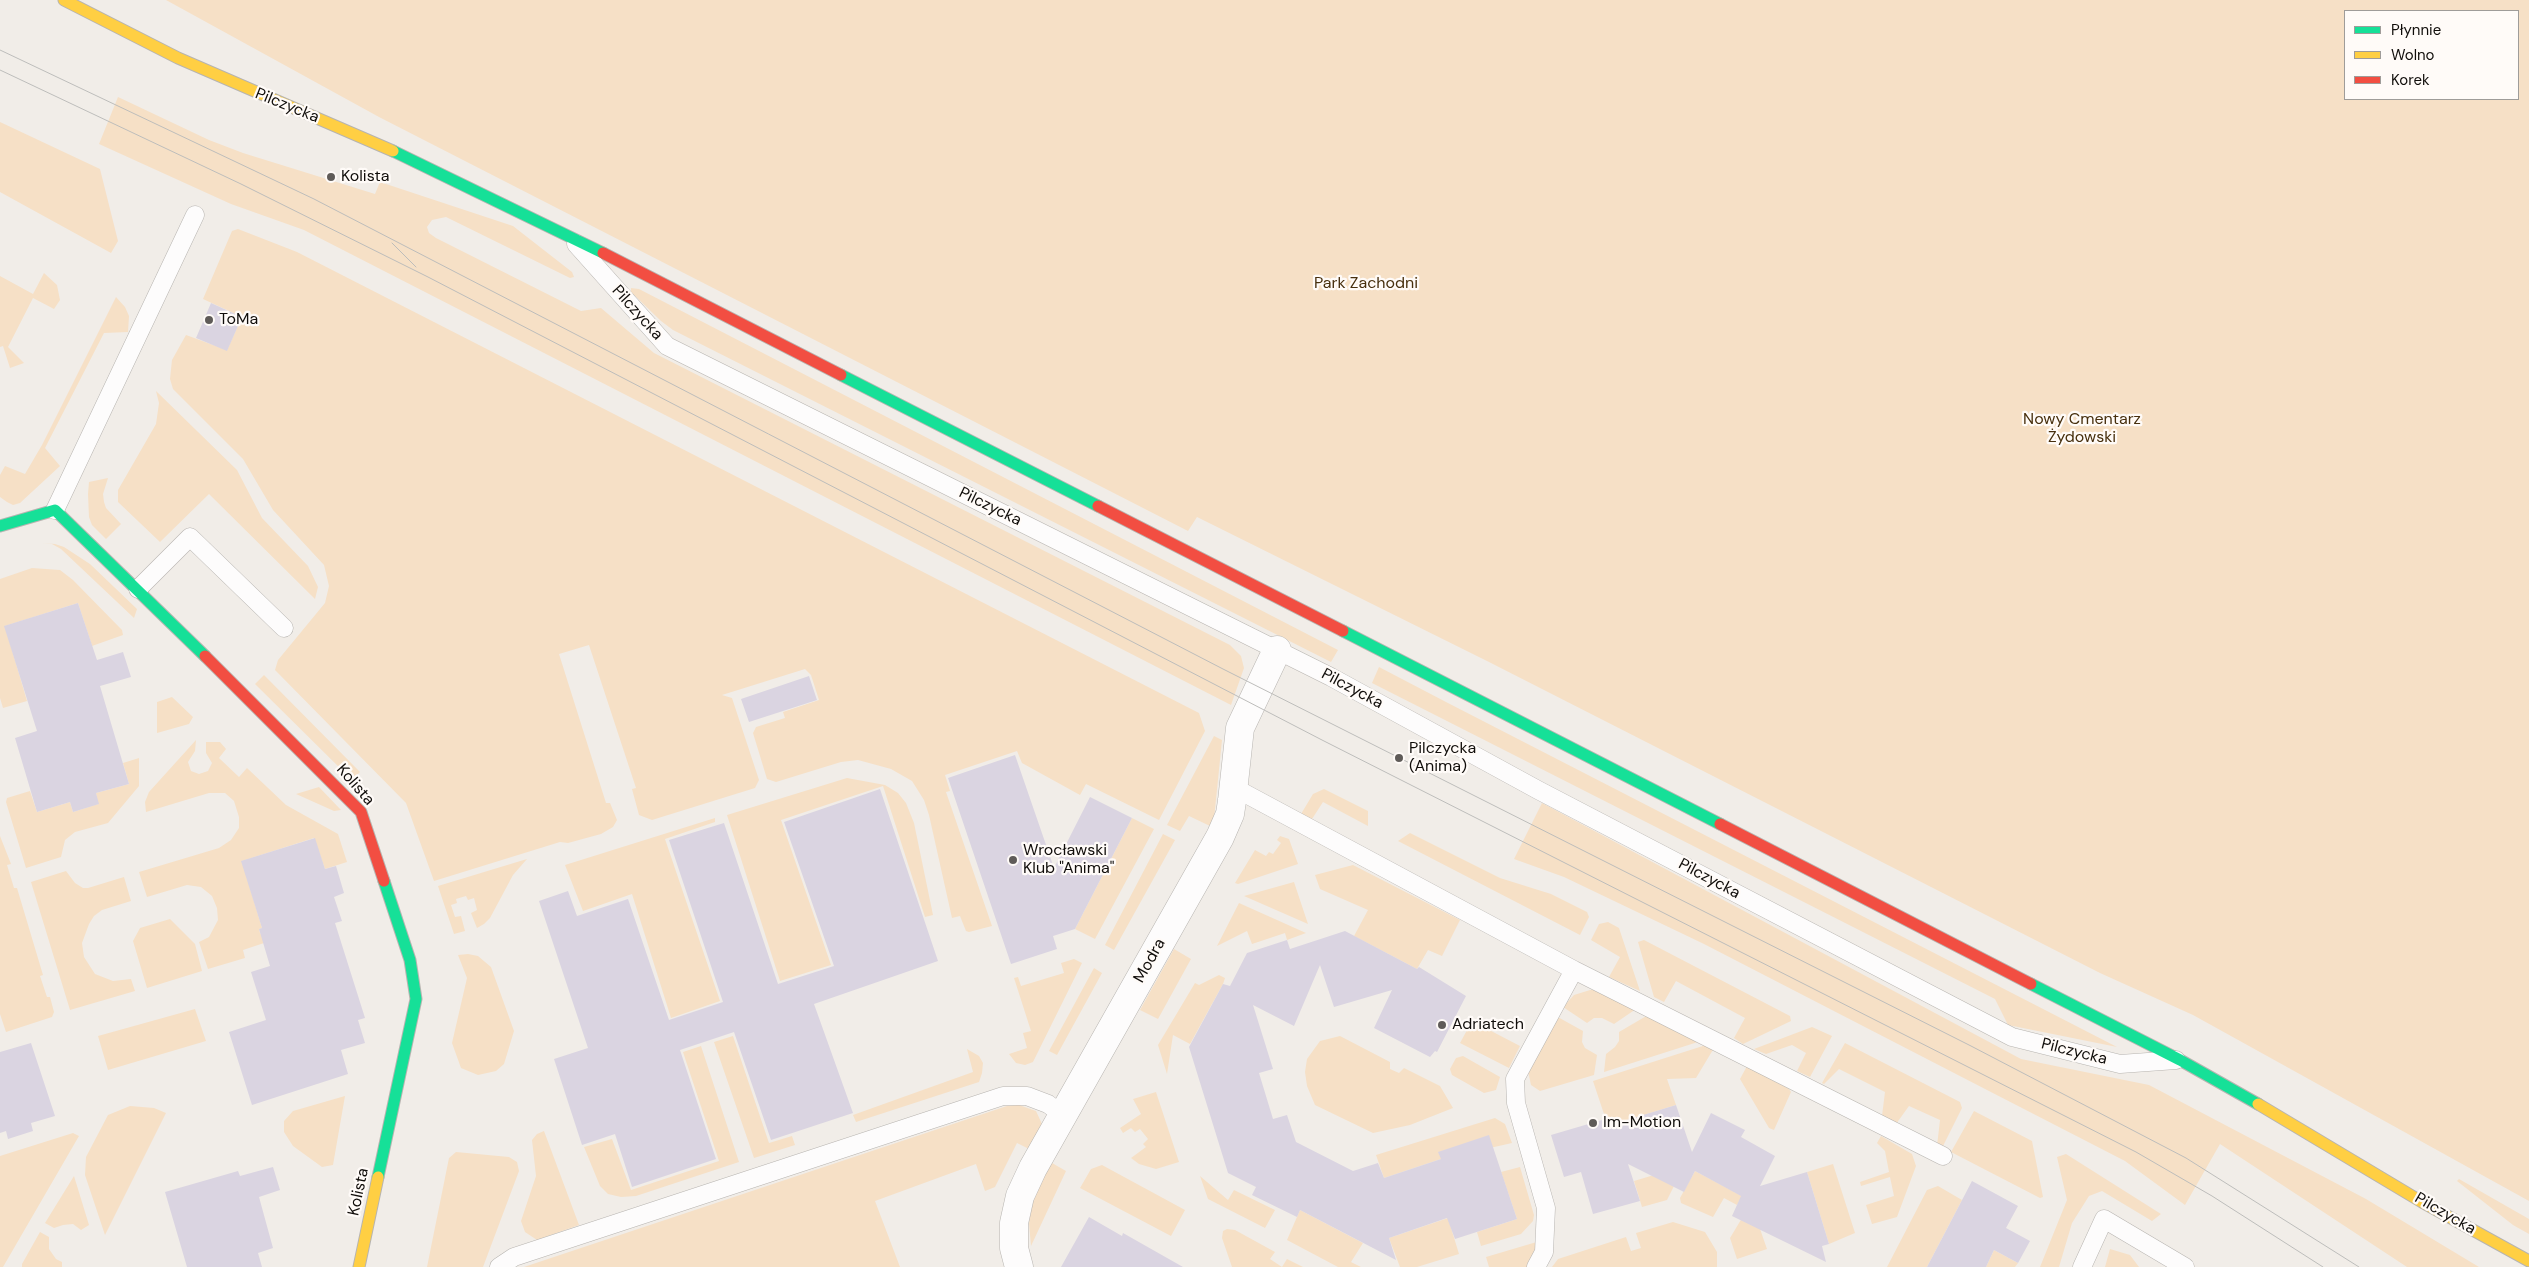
<!DOCTYPE html>
<meta charset="utf-8">
<style>
body{margin:0}
#map{position:relative;width:2529px;height:1267px;overflow:hidden;background:#f1ede8;font-family:"DM Sans",sans-serif}
canvas{display:block}
.legend{position:absolute;left:2344px;top:10px;width:175px;height:90px;box-sizing:border-box;background:#fffbf8;border:1px solid #9f9c99;margin:0;padding:6px 9px;list-style:none;font-size:15px;color:#100d0a}
.legend li{display:flex;align-items:center;gap:10px;height:25px}
.legend b{width:25px;border:1px solid #9f9c99}
</style>
<div id="map">
<canvas width="2529" height="1267"></canvas>
<ul class="legend">
<li><b style="height:6px;background:#16e098"></b>Płynnie</li>
<li><b style="height:6px;background:#ffcf43"></b>Wolno</li>
<li><b style="height:6px;background:#f24e42"></b>Korek</li>
</ul>
</div>
<script>
const context = document.querySelector('canvas').getContext('2d');
context.lineJoin = 'round';
function fillPath(path, color) { context.fillStyle = color; context.fill(path, 'evenodd'); }
const shape = rows => new Path2D(rows.map(r => 'M' + r).join(''));
function stroke(path, color, width, dash) { context.strokeStyle = color; context.lineWidth = width; context.lineCap = dash ? 'butt' : 'round'; context.setLineDash(dash || []); context.stroke(path); }
function label(font, color, halo, rows, align = 'center') {
  context.font = font + ' "DM Sans",sans-serif'; context.lineWidth = 4.5; context.setLineDash([]); context.textBaseline = 'middle'; context.strokeStyle = halo; context.fillStyle = color; for (const [text, x, y, turn = 0] of rows) {
    context.save(); context.translate(x, y); context.rotate((+turn || 0) * Math.PI / 180); context.textAlign = isNaN(turn) ? turn : align; if (halo) context.strokeText(text, 0, 0); context.fillText(text, 0, 0); context.restore();
  }
}
fillPath(shape([
 [166,0,2529,0,2529,1201,2193,1015,2100,973,1489,662,1197,517,1188,531,379,117],
 [2345,11,2518,11,2518,99,2345,99],
 [118,97,209,140,243,153,375,194,380,182,513,226,572,272,574,277,570,278,446,217,432,220,427,227,429,233,436,238,581,311,601,308,654,353,1230,645,1241,656,1244,668,1231,705,304,230,231,204,99,144],
 [0,122,100,169,118,241,111,253,0,192],
 [238,229,297,252,1199,713,1205,731,1159,820,1086,784,1080,795,1022,763,1017,751,945,775,950,791,946,792,992,926,969,932,966,931,960,916,952,918,929,815,924,800,912,781,891,769,858,760,841,762,776,782,767,779,753,733,756,727,785,718,783,712,819,700,811,675,805,669,722,695,732,698,759,780,755,788,652,820,639,815,632,789,636,788,589,645,559,654,606,803,610,803,617,820,613,827,601,834,568,843,560,842,434,881,406,803,275,670,278,660,325,603,329,586,324,565,273,510,243,459,173,389,170,379,172,360,186,335,227,350,242,317,203,299,232,231],
 [44,273,57,285,60,300,54,309,33,298,8,347,24,363,10,368,3,346,0,347,0,276,33,294],
 [631,288,639,289,1338,650,1331,662,673,330,661,321,631,292],
 [116,297,125,307,129,316,128,332,104,333,45,448,60,466,20,503,13,505,7,502,0,497,0,475,5,466,25,474,42,445],
 [156,391,237,470,262,518,308,566,318,587,315,599,209,494,160,542,118,502,118,490,156,424,159,403],
 [108,478,103,494,104,502,106,508,121,524,106,539,92,525,89,517,88,494,89,482],
 [42,543,55,544,64,547,90,564,137,609,134,618,61,549,52,544],
 [32,568,60,570,73,580,122,630,123,635,92,646,78,603,5,626,27,701,3,708,0,698,0,579],
 [1379,667,1446,702,2117,1047,2008,1025,1995,999,1372,683],
 [264,675,360,772,352,780,255,684],
 [172,697,193,717,189,724,157,733,157,702],
 [1214,736,1222,740,1214,819,1210,826,1189,816,1180,831,1167,825],
 [196,740,195,751,188,762,191,771,199,774,208,771,212,763,206,753,206,742,220,742,226,749,219,758,239,777,247,768,286,805,338,834,347,862,325,869,314,838,242,861,262,928,259,929,260,933,267,942,243,950,245,958,208,969,199,942,209,937,218,920,217,908,212,896,201,887,187,885,147,897,139,872,219,848,231,840,239,828,239,817,234,801,225,793,209,793,146,812,145,802,149,792],
 [139,758,139,786,108,823,75,832,65,840,61,857,26,868,6,802,7,798,30,791,37,812,70,802,73,812,98,804,96,793,129,784,123,763],
 [847,778,885,785,898,793,906,803,914,823,933,915,925,917,883,786,781,820,831,965,780,981,727,815],
 [319,787,341,810,334,811,296,794],
 [1324,789,1368,811,1368,826,1323,802,1312,819,1301,814,1313,794],
 [1542,803,2021,1059,2149,1085,2366,1199,2479,1267,2407,1267,2220,1144,2185,1205,2125,1161,1987,1090,1704,944,1564,877,1514,859],
 [715,818,715,822,665,839,720,1001,671,1018,632,894,583,911,565,865],
 [1132,818,1154,829,1095,939,1075,929],
 [1410,833,1500,878,1551,894,1587,912,1589,917,1580,935,1398,841],
 [1163,834,1175,840,1114,950,1105,945],
 [0,836,11,864,7,865,14,888,17,888,43,975,40,976,47,997,50,997,54,1012,52,1017,6,1032,0,1014],
 [1280,836,1289,839,1298,864,1238,884,1235,883,1255,850,1266,856,1269,852,1273,854,1281,843,1277,840],
 [527,859,513,875,490,918,484,924,477,928,471,913,477,910,474,898,468,900,466,896,456,899,457,903,451,905,455,917,461,916,465,931,454,934,438,886],
 [1353,865,1460,920,1442,956,1428,950,1417,969,1354,936,1368,910,1320,889,1315,875],
 [66,871,75,883,83,888,88,888,124,877,131,901,102,910,94,916,89,924,82,943,84,957,95,974,113,981,131,979,135,991,70,1010,31,882],
 [1294,882,1308,924,1244,896],
 [1239,903,1306,933,1287,940,1285,933,1252,944,1247,931,1217,946],
 [170,919,195,944,202,971,147,988,133,941,140,928],
 [1608,922,1619,928,1640,991,1609,977,1620,957,1591,940,1599,924],
 [1644,940,1790,1016,1791,1021,1743,1044,1734,1038,1745,1018,1676,981,1664,1002,1654,997,1638,942],
 [1174,949,1191,959,1158,1019,1140,1010],
 [468,954,478,956,491,967,514,1031,504,1064,496,1071,478,1075,461,1068,452,1043,467,978,458,955],
 [1074,959,1082,963,1033,1062,1025,1065,1016,1063,1009,1054,1027,1048,1023,1033,1031,1031,1014,978,1018,977,1021,986,1064,973,1061,963],
 [1094,968,1102,973,1057,1055,1049,1051],
 [1219,975,1225,978,1223,984,1190,1044,1173,1035,1167,1074,1158,1045,1195,983,1199,985],
 [1590,990,1598,990,1636,1009,1614,1024,1602,1018,1594,1018,1587,1023,1563,1007,1574,995],
 [195,1009,206,1041,108,1070,98,1036],
 [1648,1015,1701,1041,1604,1072,1606,1054,1615,1047,1619,1041,1619,1032],
 [1556,1016,1583,1031,1582,1042,1585,1048,1597,1055,1594,1075,1540,1091,1531,1085,1528,1071],
 [1472,1021,1520,1046,1509,1068,1460,1043],
 [1812,1027,1832,1036,1810,1077,1797,1071,1806,1053,1792,1045,1766,1054,1754,1049],
 [733,1036,769,1143,792,1136,795,1145,754,1158,714,1042],
 [1340,1036,1390,1062,1390,1069,1399,1073,1404,1068,1440,1086,1453,1108,1410,1125,1373,1133,1315,1105,1307,1086,1305,1072,1307,1059,1320,1041],
 [1845,1043,1960,1102,1962,1108,1942,1148,1937,1146,1940,1120,1909,1106,1896,1124,1882,1116,1885,1092,1839,1069,1824,1084,1822,1083],
 [1706,1045,1714,1048,1696,1078,1667,1079,1676,1105,1608,1126,1593,1081],
 [701,1046,739,1162,636,1196,621,1197,608,1194,600,1186,584,1147,612,1139,631,1190,719,1161,683,1052],
 [967,1049,979,1056,983,1063,982,1073,979,1082,856,1122,853,1115,973,1072],
 [1463,1056,1500,1077,1496,1090,1484,1093,1452,1075,1450,1069,1456,1058],
 [1747,1066,1789,1089,1791,1092,1774,1130,1769,1128,1740,1079],
 [1156,1092,1179,1162,1156,1169,1139,1164,1131,1158,1146,1147,1143,1144,1148,1139,1140,1129,1135,1132,1131,1128,1123,1133,1120,1128,1141,1114,1133,1099],
 [345,1096,333,1165,322,1167,293,1146,284,1132,284,1121,293,1111],
 [1019,1105,1036,1111,1042,1124,1029,1149,1017,1143,995,1187,985,1191,976,1164,875,1201,900,1267,524,1267,1007,1106],
 [130,1106,154,1108,166,1113,105,1235,85,1175,86,1157,108,1115],
 [1974,1111,2032,1141,2043,1197,2040,1198,1951,1152],
 [1495,1118,1505,1124,1512,1143,1441,1159,1384,1178,1376,1155],
 [544,1131,579,1225,537,1240,525,1232,521,1221,536,1176,532,1140,537,1134],
 [73,1133,79,1136,3,1267,0,1267,0,1156],
 [1881,1136,1912,1154,1916,1166,1897,1217,1872,1224,1866,1205,1894,1196,1890,1177,1861,1186,1860,1182,1889,1172,1885,1151,1877,1143],
 [456,1152,509,1157,517,1162,519,1171,483,1267,427,1267,449,1158],
 [2066,1154,2161,1214,2152,1221,2102,1191,2089,1196,2072,1223,2059,1267,2040,1267,2067,1200,2057,1157],
 [1052,1163,1066,1171,1031,1246,1029,1223,1032,1204,1037,1188],
 [1833,1164,1855,1233,1829,1244,1807,1172],
 [1102,1165,1185,1210,1171,1236,1080,1188,1091,1169],
 [1684,1166,1667,1200,1642,1207,1634,1181],
 [1520,1167,1534,1215,1533,1221,1521,1234,1481,1246,1477,1232,1517,1219,1501,1172],
 [1695,1171,1742,1196,1737,1205,1724,1198,1713,1217,1681,1203,1680,1198],
 [74,1176,89,1225,81,1230,73,1224,63,1225,54,1228,45,1223],
 [1200,1176,1228,1200,1234,1190,1275,1210,1265,1228,1208,1199],
 [2459,1179,2529,1219,2529,1234,2513,1225,2457,1181],
 [1938,1186,1962,1200,1927,1267,1887,1267,1927,1190],
 [1751,1203,1767,1249,1737,1259,1730,1238],
 [1300,1210,1363,1243,1351,1262,1361,1267,1338,1267,1287,1240],
 [1448,1218,1459,1254,1417,1267,1400,1267,1389,1238],
 [1673,1222,1705,1232,1717,1252,1717,1267,1552,1267,1558,1259,1626,1237,1631,1251,1641,1248,1636,1233],
 [1227,1229,1235,1230,1275,1252,1270,1259,1282,1267,1287,1259,1303,1267,1232,1267,1222,1238,1223,1231],
 [40,1232,49,1237,49,1249,56,1259,62,1262,62,1267,22,1267,22,1264],
 [1540,1241,1528,1267,1489,1267,1486,1257],
 [2110,1249,2130,1255,2139,1267,2105,1267],
 [1994,1250,2018,1263,2015,1267,1986,1267]
]), '#f6e0c6');
fillPath(shape([
 [211,303,242,317,227,351,196,338],
 [78,603,97,660,123,652,131,677,100,686,129,784,96,793,99,804,73,812,70,802,37,812,15,738,37,731,4,626],
 [809,676,817,700,749,722,741,699],
 [1015,755,1054,868,1090,797,1132,818,1075,929,1053,936,1057,949,1011,964,948,778],
 [880,789,938,961,814,1004,853,1113,771,1140,734,1032,680,1050,716,1159,632,1187,615,1134,582,1145,554,1059,588,1048,539,901,568,891,577,916,628,899,669,1020,723,1002,669,840,724,823,778,984,834,966,784,822],
 [315,838,325,869,336,866,344,893,334,897,342,921,335,923,365,1018,358,1020,365,1043,341,1050,348,1074,252,1105,229,1032,266,1020,251,972,270,966,259,929,262,928,241,861],
 [1345,931,1417,969,1419,967,1466,996,1437,1052,1435,1051,1430,1057,1374,1028,1392,990,1334,1007,1320,965,1294,1026,1253,1005,1273,1069,1259,1073,1273,1119,1287,1115,1296,1142,1353,1171,1378,1163,1384,1178,1441,1159,1438,1152,1489,1135,1517,1219,1455,1239,1447,1218,1389,1238,1396,1260,1300,1210,1297,1217,1252,1195,1256,1187,1228,1173,1189,1047,1223,984,1230,986,1247,953,1287,940,1290,949],
 [31,1043,55,1116,31,1123,33,1131,8,1139,6,1131,0,1133,0,1052],
 [1676,1105,1692,1152,1711,1113,1745,1130,1741,1137,1775,1156,1760,1186,1807,1172,1829,1244,1822,1246,1826,1262,1732,1216,1741,1196,1695,1171,1684,1192,1628,1164,1640,1201,1593,1214,1581,1172,1564,1177,1551,1135,1602,1120,1604,1127],
 [273,1167,280,1190,259,1197,273,1248,258,1253,262,1267,187,1267,165,1192,238,1171,240,1176],
 [1972,1181,2018,1206,2006,1228,2030,1241,2018,1263,1994,1250,1986,1267,1927,1267],
 [1089,1217,1122,1236,1123,1233,1183,1267,1061,1267]
]), '#dad4e1');
const lane = shape([
 [576,244,667,346,1331,677,1538,790,2012,1037,2120,1064,2176,1060],
 [55,510,195,215],
 [138,589,190,537,284,628],
 [1233,787,1574,970,1943,1156],
 [499,1267,514,1257,1003,1096,1027,1096,1048,1104,1064,1116],
 [1536,1267,1544,1252,1546,1208,1516,1103,1515,1079,1574,970],
 [2082,1267,2104,1219,2185,1267]
]);
const street = shape([
 [1019,1267,1014,1248,1014,1223,1020,1196,1033,1168,1220,837,1230,814,1232,801,1240,728,1277,650]
]);
const fast = shape([
 [393,151,603,253],
 [841,375,1098,506],
 [0,526,55,510,205,656],
 [1343,631,1720,824],
 [2031,984,2180,1060,2258,1104],
 [378,1177,416,999,410,960,384,881]
]);
const slow = shape([
 [64,0,178,58,393,151],
 [2258,1104,2422,1202,2529,1261],
 [359,1267,378,1177]
]);
const jam = shape([
 [603,253,841,375],
 [1098,506,1343,631],
 [205,656,361,812,384,881],
 [1720,824,2031,984]
]);
stroke(lane, '#b7b4b0', 19);
stroke(street, '#b7b4b0', 29);
stroke(fast, '#b7b4b0', 13);
stroke(slow, '#b7b4b0', 13);
stroke(jam, '#b7b4b0', 13);
stroke(lane, '#fdfcfc', 18);
stroke(street, '#fdfcfc', 28);
stroke(fast, '#16e098', 11);
stroke(slow, '#ffcf43', 11);
stroke(jam, '#f24e42', 11);
stroke(shape([
 [0,50,314,199,1223,669,1971,1046,2186,1158,2359,1267],
 [0,70,241,184,428,277,1322,740,2136,1152,2212,1196,2323,1267],
 [392,243,416,267]
]), '#bdbdbb', 1);
for (const [x, y, r, color] of [
 [331,177,5,"#5f5b58"],
 [209,320,5,"#5f5b58"],
 [1399,758,5,"#5f5b58"],
 [1013,860,5,"#5f5b58"],
 [1442,1025,5,"#5f5b58"],
 [1593,1123,5,"#5f5b58"]
]) { const dot = new Path2D(); dot.arc(x, y, r, 0, 2 * Math.PI); context.fillStyle = color; context.fill(dot); stroke(dot, '#fffbf8', 2); }
label('16px', '#100d0a', '#fffbf8', [
 ["Pilczycka",287,106,22],
 ["Pilczycka",637,313,48],
 ["Pilczycka",990,507,26],
 ["Pilczycka",1352,689,28],
 ["Kolista",355,785,49],
 ["Pilczycka",1709,879,28],
 ["Modra",1150,961,-61],
 ["Pilczycka",2074,1052,14],
 ["Kolista",359,1192,-78],
 ["Pilczycka",2445,1214,30]
]);
label('16px', '#100d0a', '#fffbf8', [
 ["Kolista",341,177],
 ["ToMa",219,320],
 ["Pilczycka",1409,749],
 ["(Anima)",1409,767],
 ["Wrocławski",1023,851],
 ["Klub \"Anima\"",1023,869],
 ["Adriatech",1452,1025],
 ["Im-Motion",1603,1123]
], 'left');
label('16px', '#472f0d', '#fffbf8', [
 ["Park Zachodni",1366,284],
 ["Nowy Cmentarz",2082,420],
 ["Żydowski",2082,438]
]);
</script>
